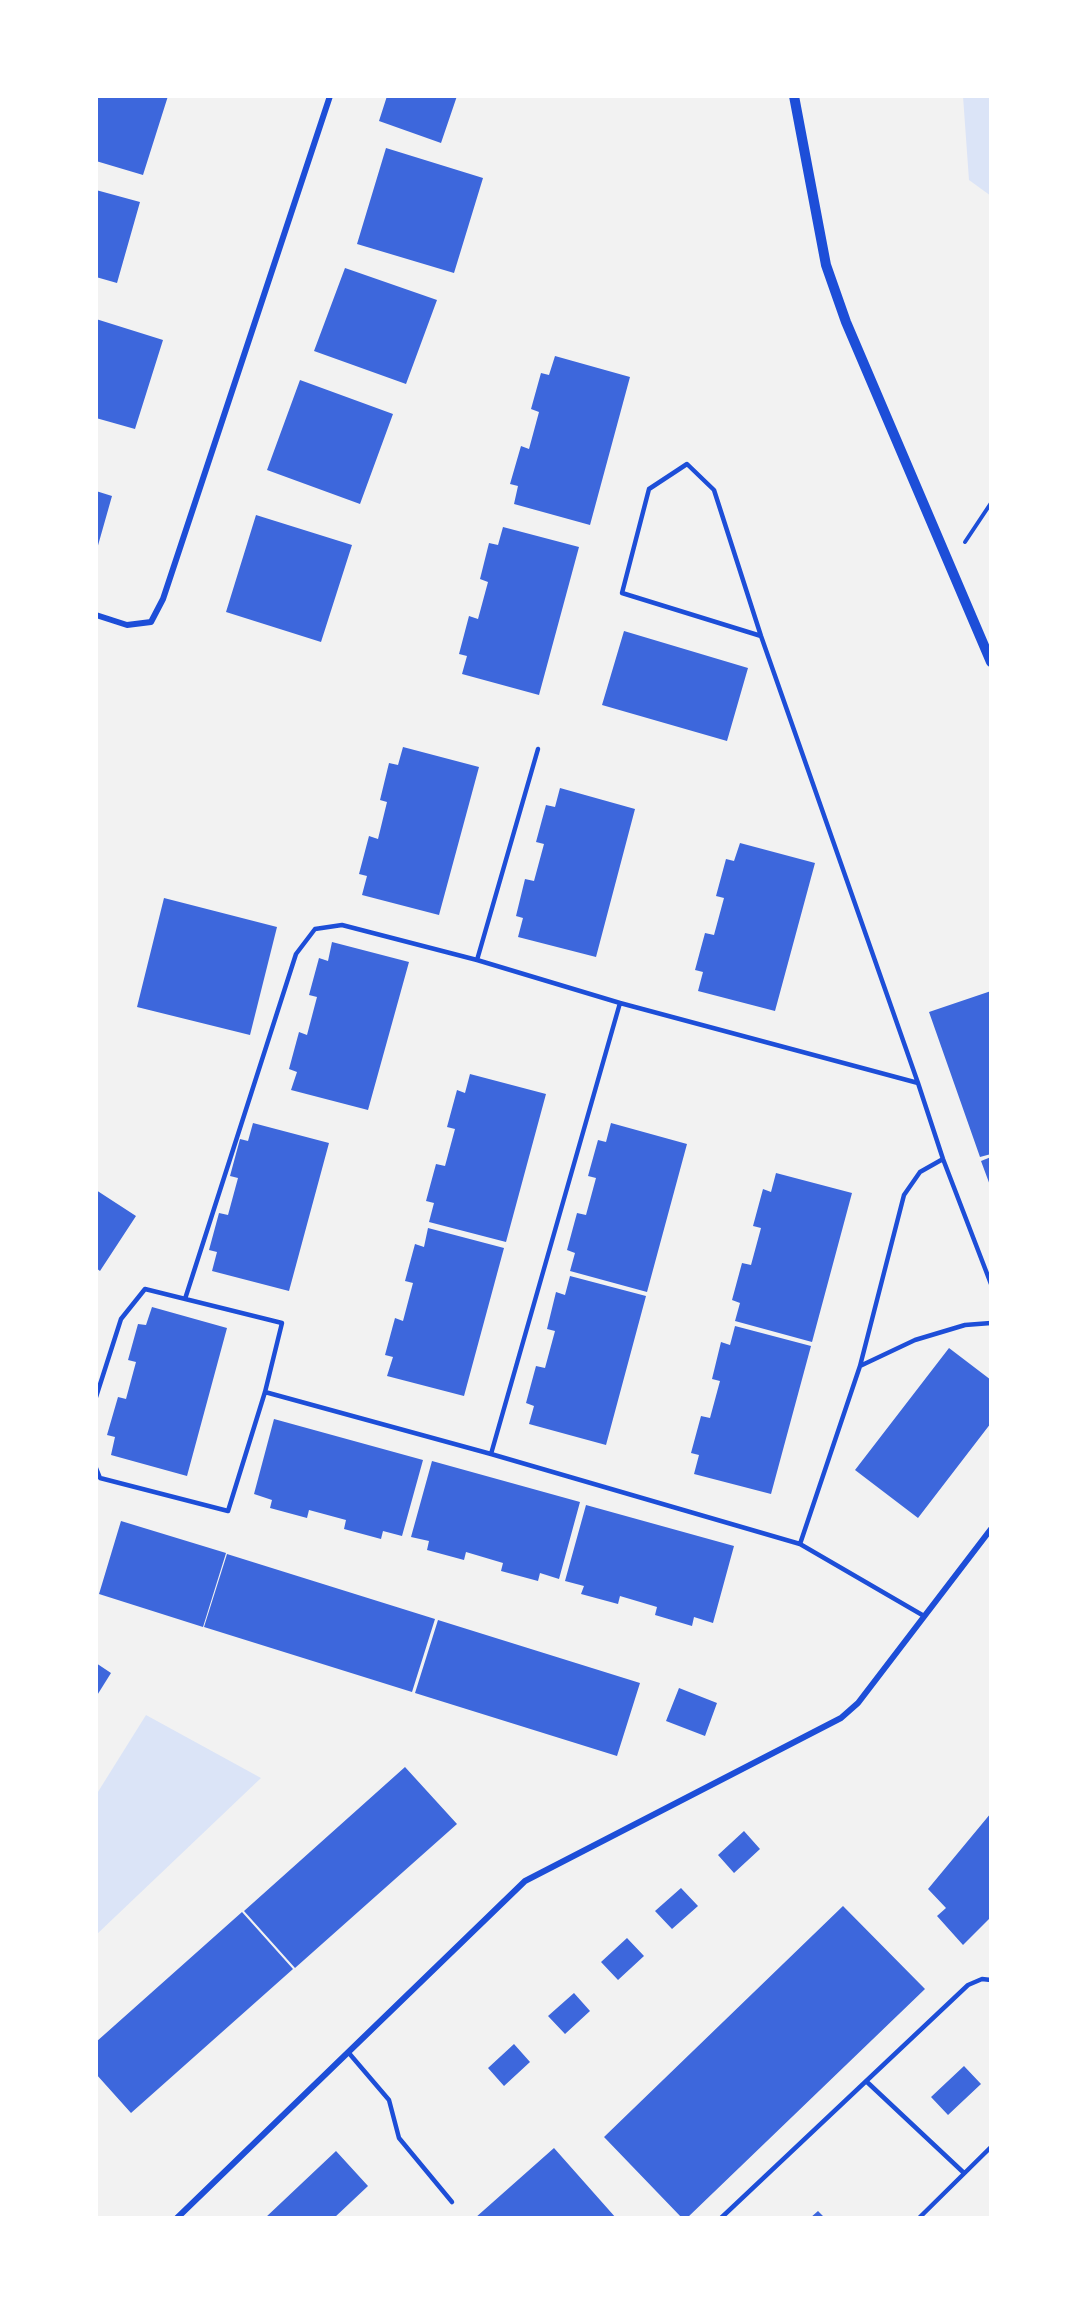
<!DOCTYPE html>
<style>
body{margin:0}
#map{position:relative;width:1087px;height:2314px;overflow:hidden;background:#f2f2f2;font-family:"DejaVu Sans",sans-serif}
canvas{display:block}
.frame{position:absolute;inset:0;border:98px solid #fff;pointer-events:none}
</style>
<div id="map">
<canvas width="1087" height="2314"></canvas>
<div class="frame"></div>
</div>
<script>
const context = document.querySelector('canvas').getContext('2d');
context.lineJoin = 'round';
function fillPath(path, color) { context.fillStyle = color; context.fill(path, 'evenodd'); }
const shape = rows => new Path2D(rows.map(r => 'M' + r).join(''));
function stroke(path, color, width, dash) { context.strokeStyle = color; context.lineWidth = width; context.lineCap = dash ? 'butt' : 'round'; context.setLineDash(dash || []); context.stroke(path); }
fillPath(shape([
 [963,96,991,96,991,196,969,180],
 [146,1715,261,1778,96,1935,96,1795]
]), '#dbe4f7');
fillPath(shape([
 [96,96,168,96,143,175,96,161],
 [387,96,457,96,441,143,379,121],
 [386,148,483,178,454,273,357,244],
 [96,190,140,202,117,283,96,277],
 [345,268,437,300,406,384,314,351],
 [96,319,163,340,135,429,96,418],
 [555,356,630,377,590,525,514,504,518,486,510,484,521,446,529,449,539,412,531,409,541,373,549,375],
 [300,380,393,414,360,504,267,470],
 [96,491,112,496,97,549,96,549],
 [256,515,352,545,321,642,226,612],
 [503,527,579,547,539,695,462,674,467,656,459,654,469,616,478,619,488,582,480,579,489,543,498,545],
 [624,631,748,668,727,741,602,705],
 [403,747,479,767,439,915,362,895,367,876,359,874,369,836,378,839,387,802,380,800,389,763,398,765],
 [560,788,635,809,596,957,518,937,523,918,516,916,525,879,534,881,544,844,536,842,546,805,555,807],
 [740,843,815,863,775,1011,698,991,703,972,695,970,705,933,714,935,724,898,716,896,726,859,734,861],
 [164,898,277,927,250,1035,137,1007],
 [332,942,409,962,368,1110,291,1090,297,1072,289,1069,299,1032,307,1035,317,997,309,995,319,958,328,961],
 [991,991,991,1154,980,1157,929,1012],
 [470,1074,546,1094,506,1242,429,1222,434,1203,426,1201,436,1164,445,1166,455,1129,447,1127,457,1090,465,1093],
 [253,1123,329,1143,289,1291,212,1271,217,1252,209,1250,219,1213,228,1215,238,1178,230,1176,240,1139,248,1141],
 [611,1123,687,1144,647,1292,570,1271,575,1253,567,1250,577,1213,586,1215,596,1178,588,1176,598,1140,606,1142],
 [991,1157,991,1188,981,1161],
 [776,1173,852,1193,812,1342,735,1321,740,1303,732,1300,742,1263,751,1265,761,1228,753,1226,763,1189,771,1192],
 [96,1190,136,1216,100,1271,96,1268],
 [428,1228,504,1248,464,1396,387,1376,393,1357,385,1355,395,1318,403,1321,413,1283,405,1281,415,1244,424,1247],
 [570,1276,646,1296,606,1445,529,1424,534,1406,526,1403,536,1366,545,1368,555,1331,547,1329,556,1292,565,1295],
 [152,1307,227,1328,187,1476,111,1455,115,1437,107,1435,118,1397,126,1399,136,1362,128,1360,138,1324,146,1325],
 [735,1326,811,1346,771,1494,694,1474,699,1455,691,1453,701,1416,710,1418,720,1381,712,1379,721,1342,730,1345],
 [949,1348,991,1380,991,1423,918,1518,855,1470],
 [274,1419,423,1460,402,1536,383,1531,381,1539,344,1529,346,1520,309,1510,307,1518,270,1508,272,1500,254,1494],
 [432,1461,580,1502,559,1579,540,1573,538,1581,501,1571,503,1563,466,1552,464,1560,427,1550,429,1541,411,1537],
 [586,1505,734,1546,713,1623,694,1617,692,1626,655,1615,657,1607,620,1596,618,1604,581,1594,584,1586,565,1581],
 [121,1521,226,1553,203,1627,99,1594],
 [227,1554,435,1619,412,1692,204,1627],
 [438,1620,640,1683,617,1756,415,1693],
 [96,1663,111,1673,96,1697],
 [679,1688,717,1703,705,1736,666,1721],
 [405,1767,457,1824,295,1968,244,1911],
 [991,1813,991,1917,963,1945,937,1916,946,1908,928,1889],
 [744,1831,760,1849,734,1873,718,1855],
 [681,1888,698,1906,672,1929,655,1911],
 [843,1906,925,1989,687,2218,682,2218,604,2137],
 [242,1912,293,1969,131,2113,96,2074,96,2042],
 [627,1938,644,1956,618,1980,601,1962],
 [574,1993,590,2011,565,2034,548,2016],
 [514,2044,530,2062,504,2086,488,2068],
 [964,2066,981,2084,948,2115,931,2097],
 [554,2148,616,2218,475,2218],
 [336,2151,368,2186,334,2218,265,2218],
 [818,2211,825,2218,810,2218]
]), '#3d67dc');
stroke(shape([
 [965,542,991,503]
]), '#1d4ed8', 4);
stroke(shape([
 [761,636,622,593,649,489,687,464,714,490,761,636,918,1083],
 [477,960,538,749],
 [620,1003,918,1083,943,1159,991,1284],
 [185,1299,296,954,315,929,342,925,477,960,620,1003,491,1454],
 [860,1366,915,1340,965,1325,991,1323],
 [265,1392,491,1454,800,1544,924,1616],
 [96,1397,121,1319,145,1289,282,1323,265,1392,228,1511,100,1478,96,1468],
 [800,1544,860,1366,904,1195,920,1172,943,1159],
 [348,2052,389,2100,399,2138,452,2202],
 [866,2081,964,2173],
 [721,2218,968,1985,982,1979,991,1980],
 [919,2218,991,2147]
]), '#1d4ed8', 4.5);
stroke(shape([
 [96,615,127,625,151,622,163,599,330,96],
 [177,2218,525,1881,841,1718,858,1703,991,1529]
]), '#1d4ed8', 6);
stroke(shape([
 [794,96,826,265,846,322,991,662]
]), '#1d4ed8', 10);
</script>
